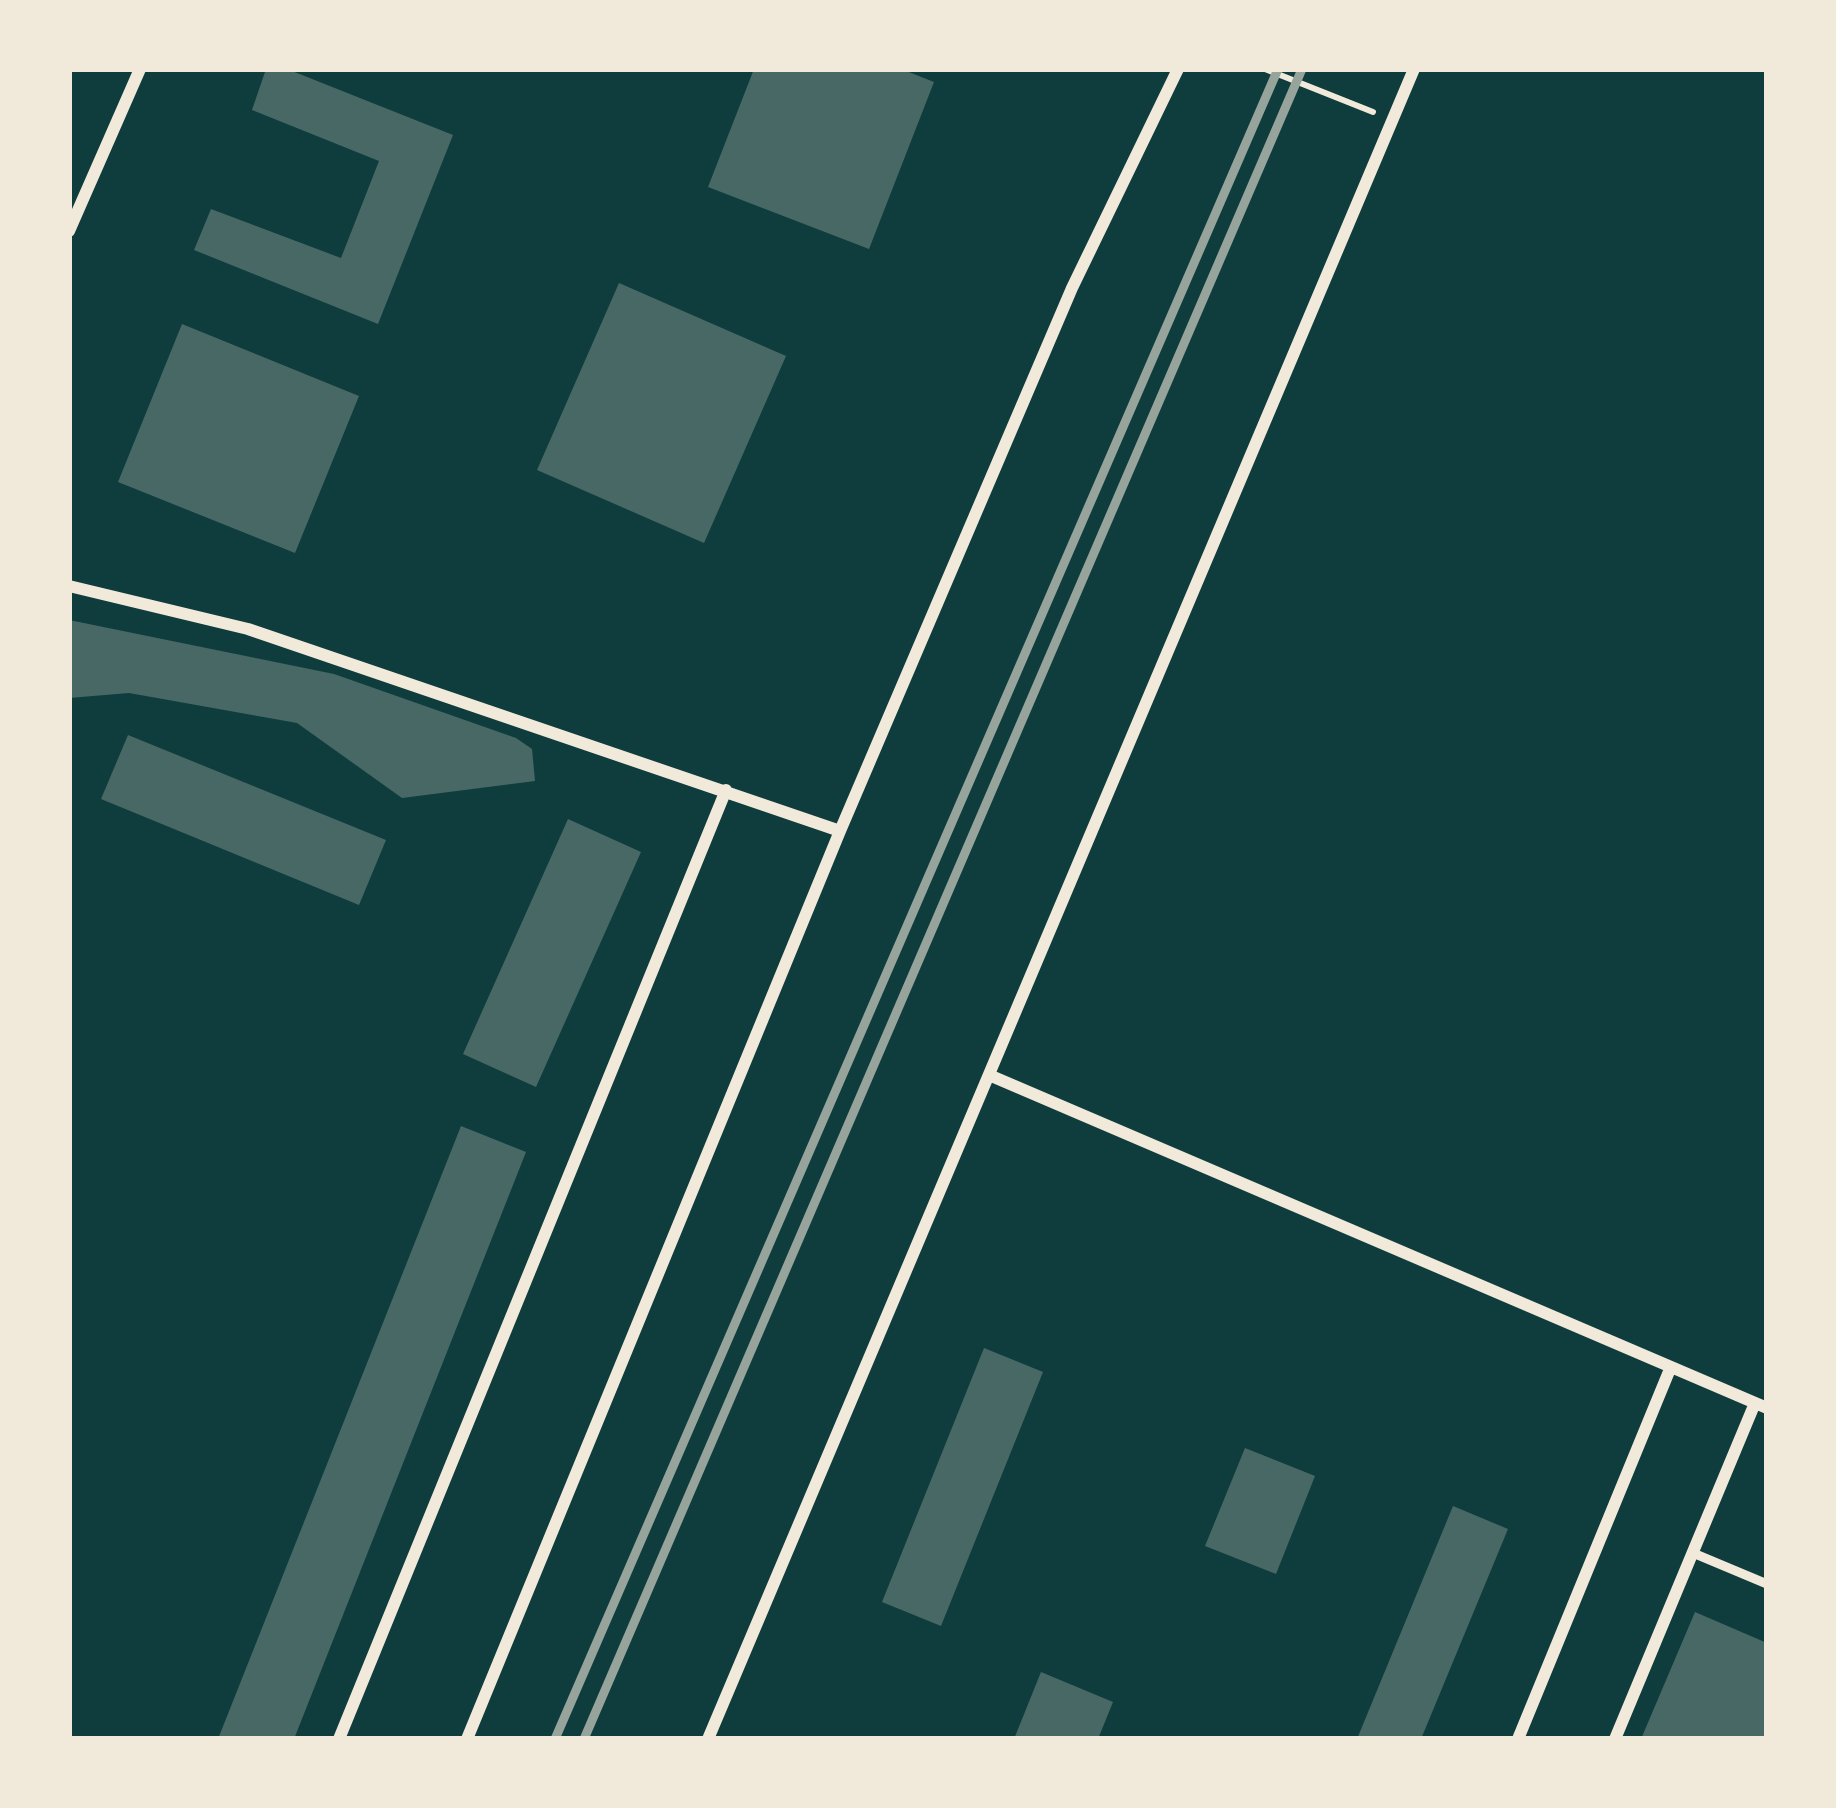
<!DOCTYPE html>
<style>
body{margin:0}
#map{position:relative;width:1836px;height:1808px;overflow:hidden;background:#0f3d3e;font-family:"IBM Plex Serif",serif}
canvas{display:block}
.frame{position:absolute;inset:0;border:72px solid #f1e9da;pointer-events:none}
</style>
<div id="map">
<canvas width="1836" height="1808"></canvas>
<div class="frame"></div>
</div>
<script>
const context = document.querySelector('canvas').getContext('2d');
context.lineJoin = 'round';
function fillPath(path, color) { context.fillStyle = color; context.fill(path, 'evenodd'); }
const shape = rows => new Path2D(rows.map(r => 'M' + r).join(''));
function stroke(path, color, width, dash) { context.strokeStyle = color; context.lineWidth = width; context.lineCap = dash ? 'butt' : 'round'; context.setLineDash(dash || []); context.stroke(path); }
fillPath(shape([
 [266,69,287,69,453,135,378,324,194,250,211,209,341,258,379,161,252,110],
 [754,69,901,69,934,82,869,249,708,187],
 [619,283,786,356,704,543,537,470],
 [182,324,359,396,295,553,118,482],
 [69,620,334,674,516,738,532,749,535,781,402,798,297,723,129,693,69,698],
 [128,735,386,840,359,905,101,799],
 [568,819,641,852,536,1087,463,1054],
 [461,1126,526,1152,294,1739,218,1739],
 [984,1348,1043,1372,941,1626,882,1602],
 [1245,1448,1315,1476,1276,1574,1205,1546],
 [1453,1506,1508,1529,1421,1739,1357,1739],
 [1695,1612,1767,1643,1767,1739,1641,1739],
 [1041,1672,1113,1702,1098,1739,1014,1739]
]), '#486865');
stroke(shape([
 [1265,69,1373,112]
]), '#f1e9da', 6);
stroke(shape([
 [1693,1553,1767,1584]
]), '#f1e9da', 9);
stroke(shape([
 [69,231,140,69],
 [69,586,248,629,840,831],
 [989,1075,1767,1408],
 [339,1739,726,790],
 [467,1739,840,831,1072,288,1178,69],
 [708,1739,1414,69],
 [1518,1739,1670,1369],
 [1615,1739,1755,1403]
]), '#f1e9da', 12);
stroke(shape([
 [555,1739,1278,69],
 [584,1739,1302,69]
]), '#97a49c', 9);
</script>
